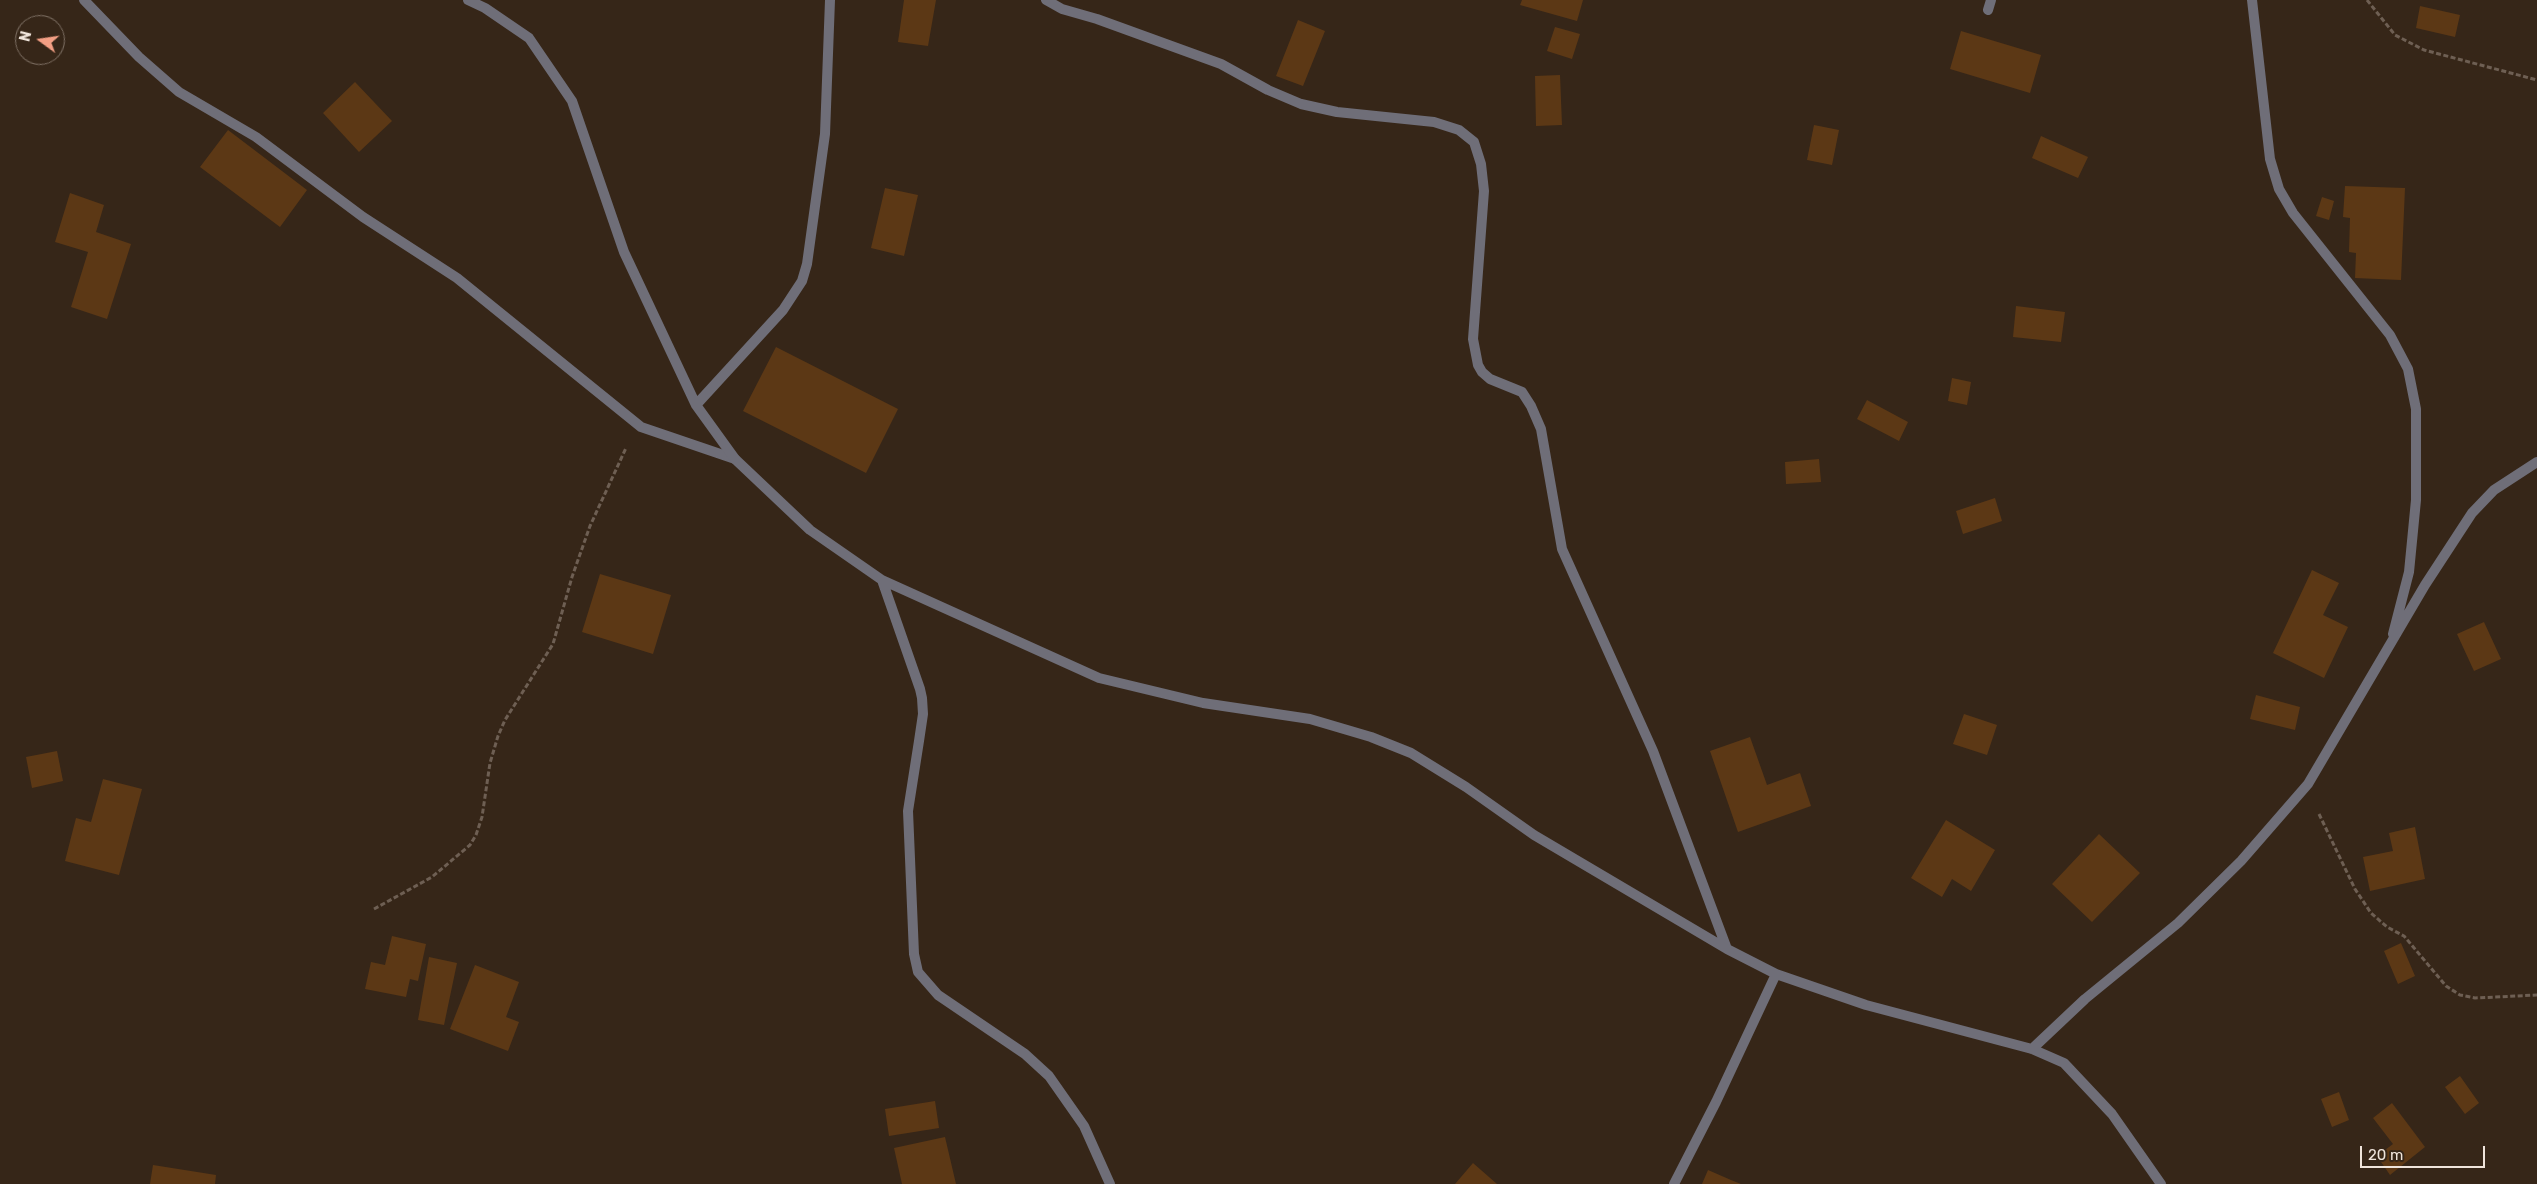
<!DOCTYPE html>
<style>
body{margin:0}
#map{position:relative;width:2537px;height:1184px;overflow:hidden;background:#362618;font-family:Rubik,sans-serif}
canvas{display:block}
.north{position:absolute;left:15px;top:15px;width:50px;height:50px;box-sizing:border-box;background:#362618;border:1px solid #807266;border-radius:50%;rotate:284deg;font-size:14px;font-weight:700;line-height:20px;text-align:center;color:#efe4db}
.north::after{content:'';display:block;margin:auto;width:18px;height:22px;background:#f39f84;clip-path:polygon(50% 0,100% 100%,50% 72%,0 100%)}
.scale{position:absolute;left:2360px;top:1146px;width:125px;height:22px;box-sizing:border-box;border:2px solid #efe4db;border-top:0;padding-left:6px;font-size:15px;line-height:18px;white-space:nowrap;color:#efe4db;-webkit-text-stroke:4px #362618;paint-order:stroke}
</style>
<div id="map">
<canvas width="2537" height="1184"></canvas>
<div class="north">N</div>
<div class="scale">20 m</div>
</div>
<script>
const context = document.querySelector('canvas').getContext('2d');
context.lineJoin = 'round';
function fillPath(path, color) { context.fillStyle = color; context.fill(path, 'evenodd'); }
const shape = rows => new Path2D(rows.map(r => 'M' + r).join(''));
function stroke(path, color, width, dash) { context.strokeStyle = color; context.lineWidth = width; context.lineCap = dash ? 'butt' : 'round'; context.setLineDash(dash || []); context.stroke(path); }
fillPath(shape([
 [904,0,936,0,928,46,898,42],
 [1522,0,1583,0,1577,21,1520,5],
 [2420,6,2460,15,2455,37,2416,28],
 [1298,20,1325,31,1303,86,1276,76],
 [1555,27,1580,34,1572,59,1547,51],
 [1961,31,2041,55,2030,93,1950,69],
 [1560,75,1562,125,1536,126,1535,76],
 [355,82,392,121,359,152,323,113],
 [1814,125,1839,130,1832,165,1807,160],
 [228,130,307,190,280,227,200,167],
 [2041,136,2088,157,2078,178,2032,158],
 [2345,186,2405,188,2401,280,2355,278,2356,253,2349,252,2350,218,2343,217],
 [885,188,918,195,904,256,871,248],
 [70,193,104,205,96,232,131,244,107,319,71,307,88,252,55,242],
 [2322,197,2334,201,2329,220,2316,216],
 [2016,306,2065,312,2061,342,2013,337],
 [776,347,898,409,866,473,743,411],
 [1952,378,1971,382,1967,405,1948,401],
 [1867,400,1908,422,1899,441,1857,419],
 [1819,459,1821,482,1786,484,1785,462],
 [1995,498,2002,521,1963,534,1956,511],
 [2312,570,2339,583,2323,615,2348,627,2324,678,2273,653],
 [600,574,671,595,653,654,582,632],
 [2484,622,2501,659,2474,671,2457,634],
 [2256,695,2300,707,2295,730,2250,719],
 [1964,714,1997,725,1987,755,1953,744],
 [1750,737,1767,785,1800,773,1811,806,1738,832,1710,751],
 [57,751,63,781,32,788,26,757],
 [103,779,142,789,119,875,65,861,76,818,91,822],
 [1946,820,1995,850,1971,891,1952,879,1942,897,1911,878],
 [2415,827,2425,879,2370,891,2363,857,2393,851,2389,833],
 [2099,834,2140,873,2092,922,2052,884],
 [392,936,426,944,418,981,410,979,406,997,365,989,371,962,385,965],
 [2401,943,2415,976,2398,984,2384,951],
 [429,957,457,963,444,1025,418,1020],
 [475,965,519,982,506,1017,519,1022,508,1051,450,1029],
 [2460,1076,2479,1103,2465,1114,2445,1087],
 [2339,1092,2349,1120,2332,1127,2321,1099],
 [935,1101,939,1128,889,1136,885,1109],
 [2392,1103,2425,1147,2390,1175,2377,1156,2393,1144,2373,1118],
 [945,1137,956,1184,902,1184,894,1148],
 [1473,1163,1497,1184,1455,1184],
 [153,1165,216,1175,215,1184,150,1184],
 [1708,1170,1731,1180,1741,1184,1702,1184]
]), '#5c3815');
stroke(shape([
 [2367,0,2395,35,2424,50,2537,80],
 [2319,814,2355,889,2371,913,2387,927,2404,936,2446,986,2460,995,2475,998,2537,995],
 [374,909,432,877,470,845,476,835,482,817,490,763,498,736,505,720,553,644,572,577,590,526,626,448]
]), '#6e5f53', 3, [5, 2.5]);
stroke(shape([
 [84,0,139,57,179,92,256,137,363,217,457,278,641,427,735,459]
]), '#6f6e78', 10);
stroke(shape([
 [468,0,485,8,529,38,572,101,624,252,696,405,735,459,810,530,882,580,1099,678,1203,703,1310,719,1371,737,1411,753,1466,787,1534,835,1727,949,1776,974,1866,1005,2032,1049,2064,1063,2112,1114,2161,1184],
 [1046,0,1062,9,1097,19,1221,64,1268,90,1301,104,1337,112,1434,122,1459,130,1474,142,1481,164,1484,191,1473,339,1478,365,1482,372,1490,379,1522,392,1531,406,1541,429,1562,549,1653,751,1727,949],
 [2252,0,2270,159,2279,189,2293,213,2390,335,2408,369,2416,409,2416,500,2409,572,2393,634],
 [1988,10,1991,0],
 [696,405,783,310,802,281,807,264,825,134,830,0],
 [882,580,920,689,922,698,923,714,919,741,908,811,914,954,918,972,938,995,1025,1054,1049,1076,1084,1126,1110,1184],
 [2032,1049,2085,999,2178,923,2241,861,2308,784,2425,585,2472,513,2494,490,2537,462],
 [1674,1184,1716,1102,1776,974]
]), '#6f6e78', 10);
</script>
